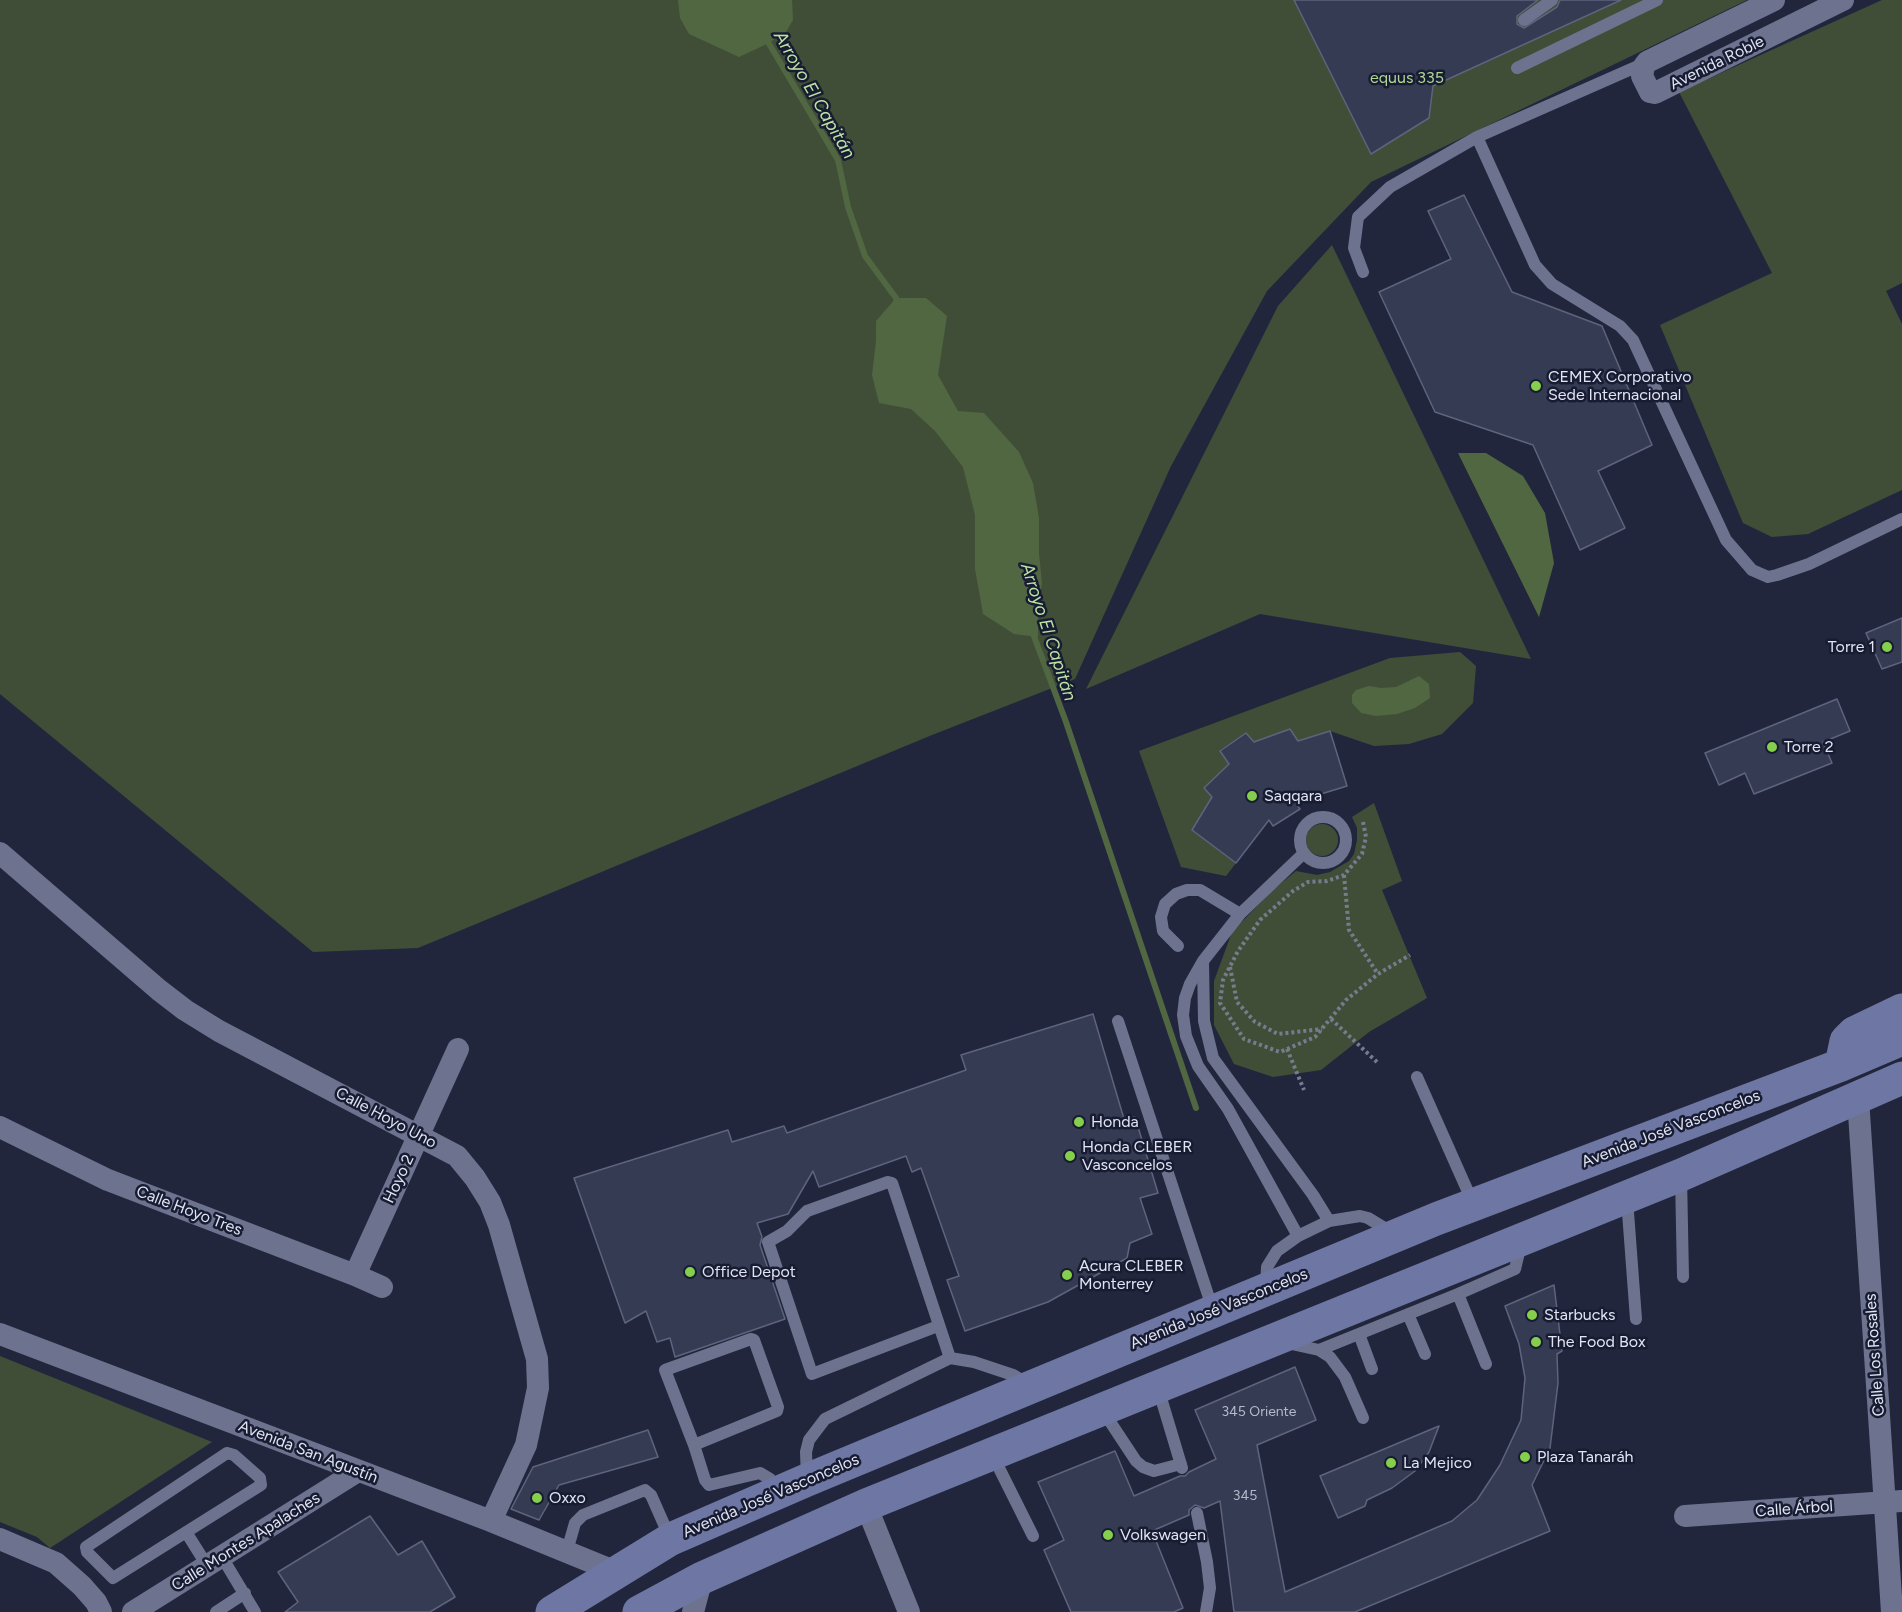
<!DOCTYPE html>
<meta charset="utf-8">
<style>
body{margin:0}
canvas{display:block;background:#21263c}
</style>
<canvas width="1902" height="1612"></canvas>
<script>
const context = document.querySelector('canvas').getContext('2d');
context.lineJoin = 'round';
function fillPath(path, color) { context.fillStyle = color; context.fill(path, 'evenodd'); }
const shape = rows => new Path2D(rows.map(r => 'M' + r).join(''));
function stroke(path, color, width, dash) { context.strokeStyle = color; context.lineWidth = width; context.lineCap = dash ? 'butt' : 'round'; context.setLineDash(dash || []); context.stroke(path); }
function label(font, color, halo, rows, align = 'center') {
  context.font = font + ' Figtree,sans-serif'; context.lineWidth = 5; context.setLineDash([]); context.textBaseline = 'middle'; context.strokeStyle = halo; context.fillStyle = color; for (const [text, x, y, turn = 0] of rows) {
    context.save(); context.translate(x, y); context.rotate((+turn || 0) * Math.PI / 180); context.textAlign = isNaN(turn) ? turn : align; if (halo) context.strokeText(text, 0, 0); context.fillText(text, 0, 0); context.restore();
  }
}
fillPath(shape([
 [0,0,1747,0,1371,182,1267,291,1171,466,1075,679,932,735,418,948,313,952,0,694],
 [1882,0,1902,0,1902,283,1886,291,1902,324,1902,490,1808,534,1772,537,1743,523,1660,325,1772,273,1679,92],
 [1332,245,1531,659,1260,614,1086,689,1278,306],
 [1460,652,1476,666,1473,703,1442,734,1409,744,1374,746,1330,731,1298,741,1290,729,1254,742,1246,733,1220,750,1229,764,1204,788,1212,797,1192,830,1236,863,1226,876,1181,867,1139,751,1390,658],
 [1374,803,1402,881,1382,890,1427,998,1369,1032,1321,1070,1273,1077,1234,1064,1214,1025,1214,981,1232,932,1273,890,1296,871,1317,875,1330,872,1349,861,1354,854,1357,840,1357,828,1352,817],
 '1306 840a16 16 0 1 1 32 0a16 16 0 1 1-32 0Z',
 [0,1356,212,1442,50,1548,37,1537,0,1522]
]), '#404e38');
fillPath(shape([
 [678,0,792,0,793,20,786,32,769,43,739,57,689,34,680,18],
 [896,298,926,298,947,316,938,375,958,411,984,413,1019,452,1033,483,1039,518,1039,553,1042,584,1038,601,1038,637,1014,634,983,614,975,569,975,515,963,467,935,431,911,409,879,403,872,375,876,341,876,321],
 [1458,453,1486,453,1523,476,1545,513,1554,563,1539,617],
 [1419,676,1429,684,1430,698,1415,708,1397,714,1376,716,1361,713,1352,703,1352,695,1356,690,1369,686,1381,688,1396,687]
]), '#506741');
stroke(shape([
 [765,37,838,160,848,207,865,256,896,298,897,305],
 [1032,631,1066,722,1196,1108]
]), '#506741', 6);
const building = shape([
 [1294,0,1538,0,1517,16,1517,24,1524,28,1557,7,1560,0,1621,0,1433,86,1429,118,1371,154,1294,0],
 [1464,195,1512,292,1602,326,1652,445,1598,471,1625,528,1580,550,1533,445,1435,412,1379,292,1451,259,1428,211,1464,195],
 [1902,618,1902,662,1882,669,1866,633,1902,618],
 [1837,699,1850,731,1823,742,1832,763,1754,794,1745,773,1719,785,1705,753,1837,699],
 [1290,729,1298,741,1330,731,1347,786,1295,802,1300,809,1273,826,1269,820,1236,863,1192,830,1212,797,1204,788,1229,764,1220,751,1246,733,1254,742,1290,729],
 [1093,1014,1124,1119,1135,1117,1158,1193,1140,1198,1152,1234,1130,1243,1127,1258,1048,1302,965,1331,947,1280,959,1276,921,1168,912,1172,906,1156,819,1187,813,1171,788,1214,757,1223,762,1237,760,1245,785,1319,675,1357,670,1338,657,1342,646,1311,625,1323,574,1178,728,1130,732,1142,784,1126,787,1133,966,1070,961,1055,1093,1014],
 [1554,1285,1562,1351,1557,1354,1558,1383,1550,1448,1532,1485,1550,1531,1355,1612,1234,1612,1220,1501,1204,1508,1195,1505,1189,1510,1189,1515,1152,1531,1183,1608,1174,1612,1071,1612,1044,1550,1064,1540,1038,1482,1115,1451,1134,1496,1180,1476,1185,1476,1189,1472,1216,1459,1195,1410,1295,1367,1316,1420,1257,1445,1285,1592,1452,1521,1477,1500,1500,1465,1521,1420,1525,1378,1519,1344,1505,1306,1554,1285],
 [1439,1426,1429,1452,1415,1471,1392,1488,1367,1500,1365,1506,1338,1518,1320,1476,1439,1426],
 [648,1430,658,1457,559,1485,539,1520,511,1509,533,1467,648,1430],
 [370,1516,398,1555,422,1541,455,1597,430,1612,285,1612,298,1602,278,1572,370,1516]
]);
fillPath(building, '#353b52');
stroke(building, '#5e647e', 1.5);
stroke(shape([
 [1363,822,1366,837,1362,854,1344,875,1327,881,1308,882,1293,891,1260,920,1238,951,1223,980,1220,1003,1244,1039,1280,1052,1315,1037,1346,1000,1378,974,1410,955],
 [1344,875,1349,930,1378,974],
 [1230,967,1237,1002,1255,1022,1278,1034,1322,1029],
 [1331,1019,1378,1063],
 [1287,1049,1304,1090]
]), '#777b8e', 4, [3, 3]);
stroke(shape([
 [1524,20,1552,0],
 [1517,68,1657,0],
 [1477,137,1535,265,1552,284,1620,326,1633,340,1726,540,1752,570,1768,577,1777,575,1809,564,1902,519],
 [1363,272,1354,248,1358,217,1390,187,1477,137,1645,63],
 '1300 840a23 23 0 1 1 46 0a23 23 0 1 1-46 0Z',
 [1178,946,1163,931,1161,917,1165,904,1176,894,1187,890,1200,890,1240,914],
 [1203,962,1204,1021,1213,1058,1313,1195,1329,1221],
 [1118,1021,1213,1310],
 [1417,1077,1473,1203],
 [1681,1176,1683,1277],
 [1627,1199,1636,1319],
 [1298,1236,1228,1109,1198,1066,1186,1036,1183,1015,1185,998,1190,984,1203,961,1240,914,1304,853],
 [1266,1287,1267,1267,1277,1251,1298,1236,1329,1221,1360,1216,1368,1218,1391,1232],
 [1408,1314,1425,1354],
 [938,1326,812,1374,768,1242,787,1231,807,1211,888,1182,892,1183,950,1358],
 [1359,1334,1372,1369],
 [751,1339,754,1340,778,1407,777,1411,694,1445,665,1370,751,1339],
 [1287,1343,1319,1350,1330,1357,1345,1377,1363,1418],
 [1319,1350,1458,1294],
 [1486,1364,1458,1294,1515,1269,1521,1244],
 [1158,1388,1182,1468],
 [1103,1411,1136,1461,1143,1467,1154,1471,1181,1464],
 [694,1445,705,1480,709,1485,760,1473,770,1479,778,1491],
 [227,1453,234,1455,260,1478,261,1485,113,1578,87,1552,86,1547,227,1453],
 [993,1456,1033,1536],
 [807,1479,806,1452,809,1440,825,1419,950,1358,974,1362,1013,1375,1028,1384],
 [1197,1513,1207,1562,1210,1588,1206,1612],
 [186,1532,208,1567],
 [567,1551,575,1523,583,1515,645,1490,651,1495,670,1538],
 [222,1557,255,1612],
 [216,1612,245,1593]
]), '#6d738e', 12);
stroke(shape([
 [1774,0,1647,62,1644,66,1642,76,1650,92,1655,93,1843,0],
 [0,853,159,990,185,1010,219,1031,457,1156,475,1178,490,1202,499,1225,537,1359,538,1388,526,1445,491,1521],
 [1858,1098,1892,1612],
 [0,1127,108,1180,355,1275,382,1287],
 [355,1275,458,1049],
 [0,1334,491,1521,616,1572],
 [866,1505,909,1612],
 [1685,1516,1902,1501],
 [0,1539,56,1563,82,1586,96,1602,101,1612],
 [133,1612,358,1471],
 [693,1612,702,1578]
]), '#6d738e', 22);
stroke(shape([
 [1841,1065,1846,1041,1854,1033,1902,1010],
 [552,1612,671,1539,807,1480,1436,1219,1841,1065,1902,1039],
 [639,1612,702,1578,866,1505,1681,1175,1902,1078]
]), '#6e77a3', 33);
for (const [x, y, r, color] of [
 [1536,386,6,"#86cf4c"],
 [1887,647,6,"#86cf4c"],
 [1772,747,6,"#86cf4c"],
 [1252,796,6,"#86cf4c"],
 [1079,1122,6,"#86cf4c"],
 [1070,1156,6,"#86cf4c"],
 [690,1272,6,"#86cf4c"],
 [1067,1275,6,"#86cf4c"],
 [1532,1315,6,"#86cf4c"],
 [1536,1342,6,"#86cf4c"],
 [1525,1457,6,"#86cf4c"],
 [1391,1463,6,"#86cf4c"],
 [537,1498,6,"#86cf4c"],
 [1108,1535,6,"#86cf4c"]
]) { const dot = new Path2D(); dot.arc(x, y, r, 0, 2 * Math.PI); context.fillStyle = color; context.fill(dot); stroke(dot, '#181c32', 2); }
label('14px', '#b5bacb', null, [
 ["345 Oriente",1259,1412],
 ["345",1245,1496]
]);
label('16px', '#e0e4f3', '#181c32', [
 ["Avenida Roble",1717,63,-26],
 ["Calle Hoyo Uno",386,1118,28],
 ["Avenida José Vasconcelos",1671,1129,-21],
 ["Hoyo 2",399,1179,-65],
 ["Calle Hoyo Tres",189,1211,21],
 ["Avenida José Vasconcelos",1219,1309,-22],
 ["Calle Los Rosales",1875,1355,-94],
 ["Avenida San Agustín",308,1452,21],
 ["Avenida José Vasconcelos",771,1496,-23],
 ["Calle Árbol",1794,1509,-4],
 ["Calle Montes Apalaches",246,1542,-32]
]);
label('16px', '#aed596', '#181c32', [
 ["equus 335",1407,78]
]);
label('16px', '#e0e4f3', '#181c32', [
 ["CEMEX Corporativo",1548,377],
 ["Sede Internacional",1548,395],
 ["Torre 1",1875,647,"right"],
 ["Torre 2",1784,747],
 ["Saqqara",1264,796],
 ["Honda",1091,1122],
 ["Honda CLEBER",1082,1147],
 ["Vasconcelos",1082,1165],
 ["Acura CLEBER",1079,1266],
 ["Monterrey",1079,1284],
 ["Office Depot",702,1272],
 ["Starbucks",1544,1315],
 ["The Food Box",1548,1342],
 ["Plaza Tanaráh",1537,1457],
 ["La Mejico",1403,1463],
 ["Oxxo",549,1498],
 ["Volkswagen",1120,1535]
], 'left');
label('italic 18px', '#bbe3a3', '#181c32', [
 ["Arroyo El Capitán",814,95,60],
 ["Arroyo El Capitán",1048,632,72]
]);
</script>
